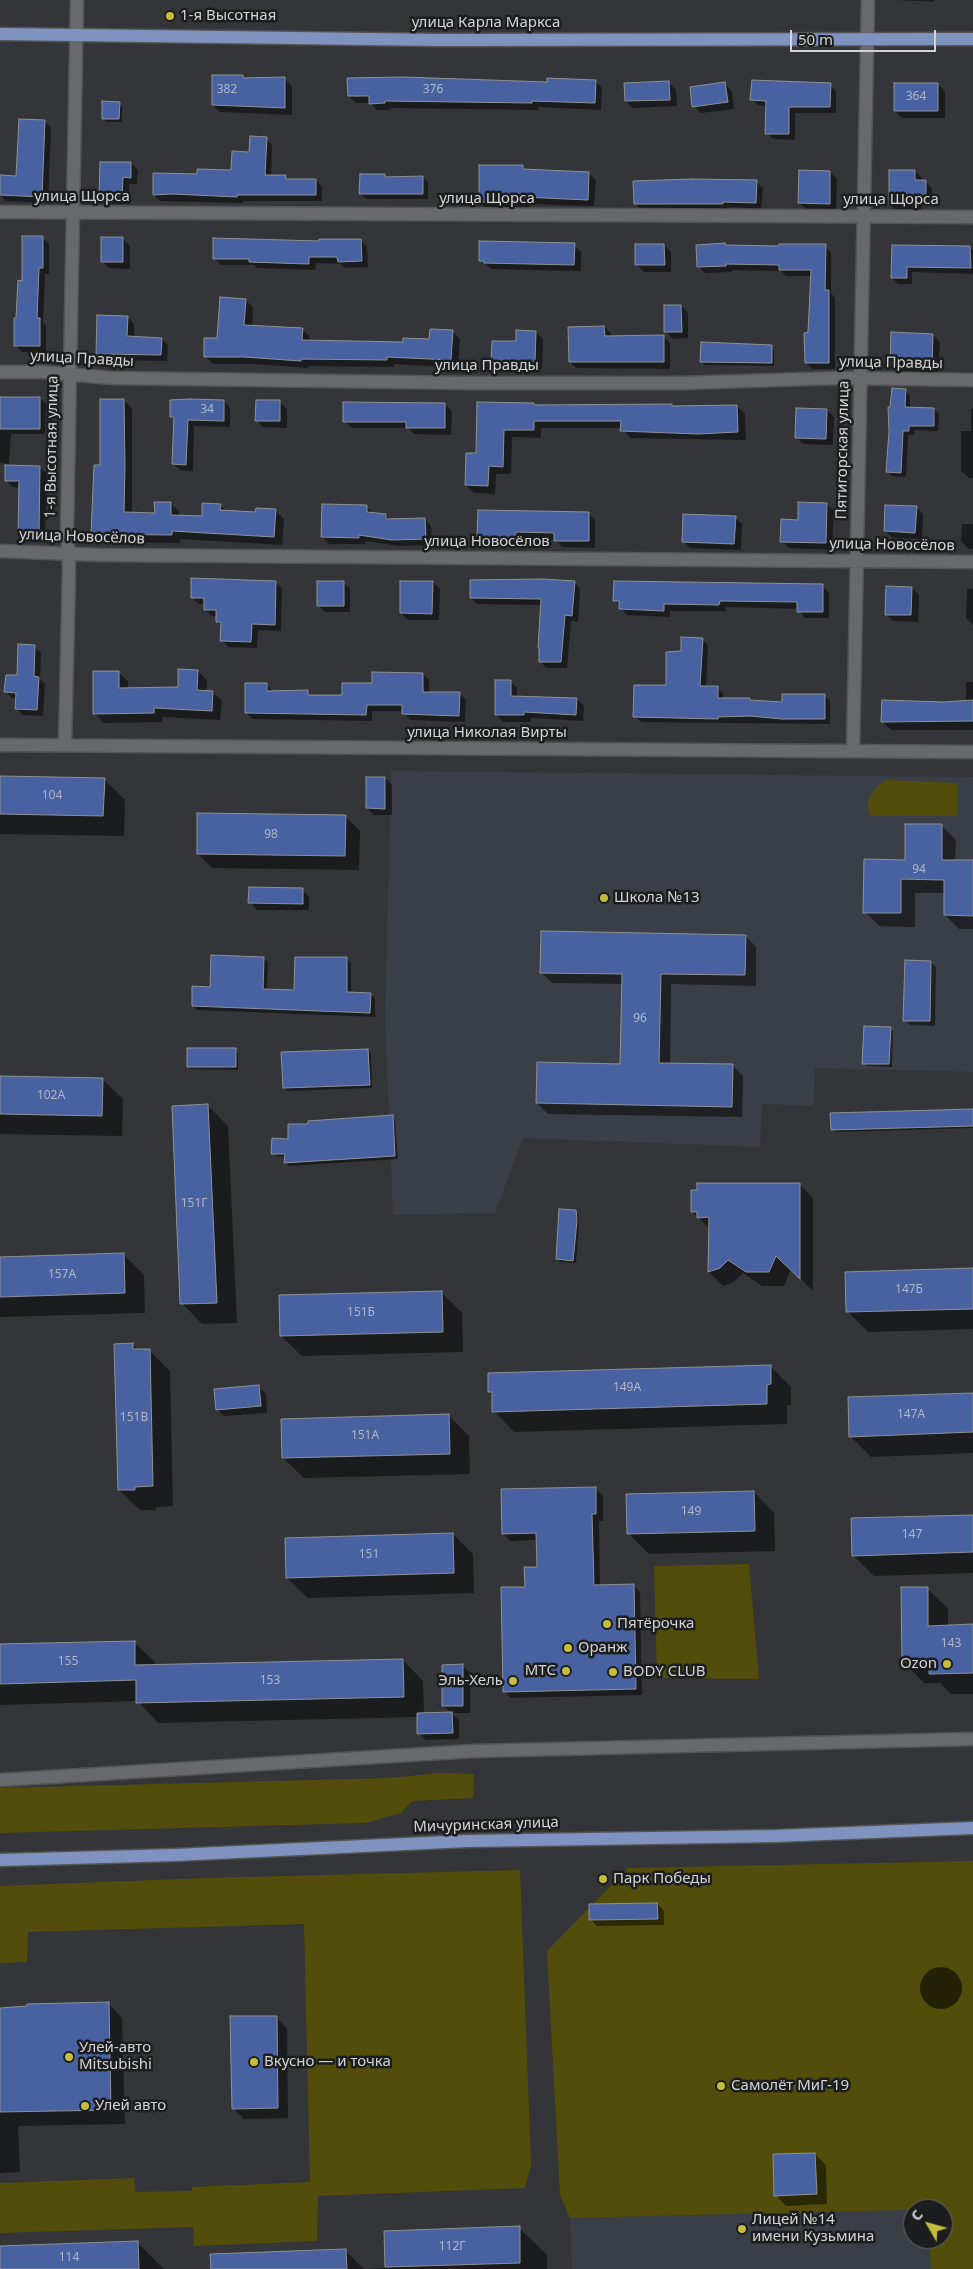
<!DOCTYPE html>
<meta charset="utf-8">
<style>
body{margin:0}
#map{position:relative;width:973px;height:2269px;overflow:hidden;background:#343538;font-family:"Noto Sans",sans-serif}
canvas{display:block}
.north{position:absolute;left:903px;top:2199px;width:50px;height:50px;box-sizing:border-box;background:#1c1d1e;border:1px solid #656667;border-radius:50%;rotate:308deg;font-size:14px;font-weight:700;line-height:20px;text-align:center;color:#d2d3d4}
.north::after{content:'';display:block;margin:auto;width:18px;height:22px;background:#c6bc3d;clip-path:polygon(50% 0,100% 100%,50% 72%,0 100%)}
.scale{position:absolute;left:790px;top:30px;width:146px;height:22px;box-sizing:border-box;border:2px solid #d2d3d4;border-top:0;padding-left:6px;font-size:15px;line-height:18px;white-space:nowrap;color:#d2d3d4;-webkit-text-stroke:4px #1c1d1e;paint-order:stroke}
</style>
<div id="map">
<canvas width="973" height="2269"></canvas>
<div class="north">С</div>
<div class="scale">50 m</div>
</div>
<script>
const context = document.querySelector('canvas').getContext('2d');
context.lineJoin = 'round';
function fillPath(path, color) { context.fillStyle = color; context.fill(path, 'evenodd'); }
const shape = rows => new Path2D(rows.map(r => 'M' + r).join(''));
function stroke(path, color, width, dash) { context.strokeStyle = color; context.lineWidth = width; context.lineCap = dash ? 'butt' : 'round'; context.setLineDash(dash || []); context.stroke(path); }
function label(font, color, halo, rows, align = 'center') {
  context.font = font + ' "Noto Sans",sans-serif'; context.lineWidth = 5; context.setLineDash([]); context.textBaseline = 'middle'; context.strokeStyle = halo; context.fillStyle = color; for (const [text, x, y, turn = 0] of rows) {
    context.save(); context.translate(x, y); context.rotate((+turn || 0) * Math.PI / 180); context.textAlign = isNaN(turn) ? turn : align; if (halo) context.strokeText(text, 0, 0); context.fillText(text, 0, 0); context.restore();
  }
}
fillPath(shape([
 [391,771,973,777,973,1072,815,1068,814,1106,762,1104,760,1147,523,1138,495,1213,393,1215,385,1020],
 [913,2209,913,2239,929,2239,931,2269,572,2269,570,2218,714,2214,927,2209]
]), '#3a3e46');
fillPath(shape([
 [887,780,957,783,957,816,871,816,868,811,868,800,877,786],
 [749,1564,759,1679,657,1678,654,1566],
 [439,1773,474,1774,473,1798,412,1801,401,1813,365,1823,0,1833,0,1788,390,1778],
 [973,1861,973,2269,931,2269,929,2239,943,2239,943,2209,570,2218,560,2195,547,1951,628,1868],
 [520,1870,531,2165,525,2188,318,2196,317,2241,194,2246,193,2227,0,2233,0,2183,134,2178,135,2192,192,2191,192,2187,310,2182,304,1924,28,1932,27,1962,0,1963,0,1886,205,1878]
]), '#524d0b');
fillPath(shape([
 '920 1988a21 21 0 1 1 42 0a21 21 0 1 1-42 0Z'
]), '#232106');
fillPath(shape([
 [897,0,934,0,934,2],
 [242,77,245,79,285,79,292,86,292,115,220,112,213,105],
 [595,81,602,88,601,110,538,107,538,110,391,108,391,110,377,110,370,103,356,103,349,96],
 [669,83,676,90,677,106,633,108,626,101],
 [725,84,732,91,734,109,701,113,694,106],
 [938,84,945,91,945,118,902,118,895,111],
 [830,85,836,91,836,113,795,113,795,140,773,139,767,133,767,106,758,105,752,99],
 [119,103,122,106,122,122,106,122,103,118],
 [20,120,45,121,51,128,48,203,6,201,0,195,17,178],
 [266,139,272,145,271,177,286,177,290,180,316,180,322,187,322,201,243,201,243,203,160,201,154,195,198,175,232,171],
 [131,163,138,170,137,184,129,184,129,204,108,204,101,197],
 [522,166,527,171,589,173,596,180,594,206,529,204,529,209,487,209,480,202],
 [915,171,922,178,922,181,925,181,932,188,932,202,922,202,921,212,897,211,890,204],
 [830,172,837,179,836,211,807,210,800,203],
 [384,175,387,178,422,177,428,182,428,199,366,199,361,194],
 [756,182,763,188,761,209,729,207,729,210,641,210,635,203],
 [42,237,49,244,49,274,45,274,43,323,46,326,46,352,22,352,15,345,15,317,18,317,23,282],
 [123,239,130,246,130,269,109,268,102,261],
 [360,240,367,247,368,267,346,268,341,264,316,263,315,270,257,268,254,265,221,265,214,258,320,242],
 [574,245,581,252,581,271,492,269,480,260],
 [664,245,671,252,671,272,644,272,637,265],
 [697,246,825,246,831,252,831,293,835,298,835,369,812,369,806,363,809,334,812,276,786,276,781,271,732,270,732,272,705,273,698,266],
 [893,246,970,247,973,251,973,274,912,272,912,284,898,284,892,278],
 [246,300,253,308,252,327,302,329,310,337,310,341,404,343,430,341,452,331,460,339,458,368,394,364,394,367,309,366,308,368,253,364,213,364,205,356],
 [681,306,688,313,688,338,673,339,666,332],
 [128,317,134,324,134,338,161,339,168,345,167,361,104,360,97,353],
 [604,327,611,333,611,337,663,336,670,343,670,369,576,368,570,362],
 [536,332,543,339,542,369,499,368,492,361],
 [933,335,940,342,938,373,898,371,891,364],
 [771,347,774,350,774,366,705,365,702,362],
 [905,390,910,395,910,409,933,409,939,414,938,431,914,430,914,435,908,435,906,477,892,476,887,471],
 [0,398,40,398,46,404,45,434,11,434,9,464,0,463],
 [124,400,132,409,132,514,156,515,171,503,179,512,179,516,203,517,220,505,227,512,257,513,275,510,284,519,282,545,180,539,180,543,101,542,93,534,101,467],
 [224,401,230,408,230,427,194,426,193,471,180,470,173,463,175,420,171,416],
 [280,402,287,409,287,428,263,427,256,420],
 [478,403,534,404,536,406,671,405,674,408,737,406,745,414,746,440,630,438,622,428,541,428,541,438,512,437,511,474,496,474,495,494,474,493,466,485,477,455],
 [445,404,452,411,451,435,414,434,408,428,352,428,344,421],
 [971,409,973,409,973,478,969,478,961,471,961,431,971,431],
 [827,410,834,417,833,445,803,444,796,437],
 [40,467,47,474,45,539,26,539,19,532,20,488,13,487,6,480],
 [827,504,834,511,832,550,789,548,782,541,799,521],
 [366,506,373,514,386,515,390,520,425,519,431,526,432,545,399,546,365,541,365,544,329,544,323,537],
 [916,507,923,514,922,539,893,538,885,531],
 [588,513,595,520,595,548,562,547,555,540,522,538,522,544,485,543,478,536],
 [735,517,742,524,741,550,690,548,683,541],
 [962,524,973,524,973,549,969,549,961,541],
 [275,582,282,588,281,631,258,630,257,648,228,647,222,640,222,626,217,621,217,616,212,616,205,610,206,604,199,604,192,598],
 [343,582,350,589,350,612,325,612,318,605],
 [433,582,440,589,439,620,408,620,401,613],
 [574,582,580,589,578,622,571,621,567,668,546,668,540,661,542,605,477,604,471,598],
 [822,586,829,593,829,618,805,618,798,609,726,607,726,611,670,611,670,617,627,615,614,600],
 [912,588,919,595,918,622,893,621,886,614],
 [967,589,973,589,973,625,966,618],
 [702,639,708,645,706,687,717,687,723,693,723,699,783,703,824,695,830,701,830,724,641,722,635,716,667,687,682,653],
 [35,647,41,653,40,679,45,684,43,716,23,715,17,709,17,699,12,698,6,692,18,677],
 [198,671,207,680,206,692,213,692,222,701,220,720,162,717,162,722,104,723,95,714,118,672,128,681,128,690,179,689],
 [423,674,429,680,429,693,459,693,466,700,465,722,410,720,403,711,372,711,372,721,253,719,246,713,266,684,273,692,308,692,312,697,344,697,373,684],
 [510,681,517,688,517,697,577,699,584,706,583,721,531,718,531,722,503,722,496,714],
 [966,682,973,682,973,730,891,730,883,722,944,703,966,701],
 [0,777,104,779,125,800,124,836,0,834],
 [385,778,392,785,392,815,374,815,367,808],
 [345,816,360,831,359,870,212,868,198,854],
 [941,825,956,840,955,861,973,862,973,929,959,929,945,915,945,893,915,893,915,927,879,926,865,912,906,861],
 [302,890,309,897,309,910,257,910,250,902],
 [746,936,756,947,756,986,671,984,670,1064,733,1066,743,1076,742,1117,548,1114,537,1103,621,1065,623,984,552,983,541,972],
 [263,958,268,962,267,990,296,992,347,959,351,963,351,994,371,994,375,999,375,1017,198,1010,193,1006,211,988],
 [931,962,936,967,935,1026,910,1025,905,1020],
 [890,1028,893,1031,892,1067,867,1066,863,1063],
 [235,1049,238,1053,238,1070,191,1069,188,1066],
 [368,1050,371,1054,372,1088,288,1091,284,1088],
 [0,1077,102,1079,123,1099,122,1136,0,1134],
 [208,1106,228,1126,237,1323,202,1324,182,1303],
 [973,1110,973,1128,835,1132,832,1129],
 [392,1116,395,1120,398,1159,289,1166,286,1163,286,1157,276,1156,273,1153,309,1125],
 [799,1184,813,1198,813,1291,791,1269,784,1286,762,1286,743,1273,734,1282,723,1286,709,1272,710,1229,692,1212],
 [575,1211,578,1214,579,1225,576,1263,560,1262,557,1259],
 [123,1254,144,1275,145,1313,0,1317,0,1258],
 [973,1270,973,1329,868,1332,848,1312],
 [441,1292,462,1313,463,1352,302,1356,281,1336],
 [133,1344,139,1351,149,1350,170,1371,173,1506,156,1507,156,1510,140,1510,119,1490],
 [770,1366,791,1387,791,1405,787,1405,787,1424,514,1432,494,1411,493,1396,489,1392],
 [258,1387,266,1394,267,1413,224,1416,217,1409],
 [973,1394,973,1453,871,1457,850,1436],
 [449,1416,469,1436,470,1474,304,1478,283,1458],
 [596,1489,603,1496,603,1521,599,1521,600,1586,633,1585,640,1592,642,1695,511,1698,504,1691,526,1588,538,1568,537,1540,510,1541,503,1534],
 [754,1492,774,1513,775,1551,649,1554,628,1533],
 [973,1516,973,1573,874,1576,853,1555],
 [453,1534,473,1554,474,1593,308,1598,287,1578],
 [927,1588,948,1609,948,1626,973,1626,973,1694,951,1694,940,1683,924,1683,903,1662],
 [134,1642,155,1662,155,1666,403,1660,423,1681,424,1714,451,1713,444,1706,463,1666,470,1673,470,1713,451,1713,459,1720,459,1739,426,1740,418,1733,418,1717,158,1723,138,1701,0,1705,0,1645],
 [657,1904,664,1911,664,1925,597,1926,590,1919],
 [108,2003,122,2018,125,2124,18,2126,20,2172,0,2173,0,2009],
 [276,2017,287,2028,288,2118,244,2119,233,2108],
 [815,2154,826,2165,827,2204,786,2206,776,2195],
 [519,2228,547,2255,547,2269,364,2269,386,2268,385,2232],
 [138,2243,164,2269,0,2269,0,2247],
 [346,2251,364,2269,212,2269]
]), '#0007');
const building = shape([
 [212,75,243,75,243,78,285,77,285,108,212,105,212,75],
 [403,77,547,82,547,78,596,80,595,103,532,101,532,103,385,101,385,103,369,104,369,96,348,96,347,78,403,77],
 [752,80,831,83,830,107,789,107,789,134,765,134,766,101,750,100,752,80],
 [669,81,670,100,625,101,624,83,669,81],
 [725,82,728,102,692,107,690,87,725,82],
 [894,83,938,83,938,111,894,111,894,83],
 [102,101,120,102,119,119,102,119,102,101],
 [19,119,45,120,42,197,0,195,0,175,16,176,19,119],
 [250,136,267,137,265,175,286,175,286,179,316,179,316,195,237,195,237,197,172,194,153,195,153,173,197,174,197,169,231,170,232,151,249,152,250,136],
 [100,162,131,162,131,178,123,177,122,198,99,197,100,162],
 [479,165,523,165,523,169,589,172,588,200,523,197,523,203,479,202,479,165],
 [799,170,830,171,830,204,798,203,799,170],
 [889,170,915,170,915,180,926,180,926,195,915,195,915,205,889,205,889,170],
 [360,174,385,174,385,177,423,176,423,194,359,194,360,174],
 [692,179,757,180,756,203,723,202,723,204,634,204,633,181,692,179],
 [22,236,43,236,43,268,39,268,37,318,40,318,40,346,14,346,14,318,16,318,18,280,22,281,22,236],
 [101,237,123,237,123,262,101,262,101,237],
 [213,238,319,241,319,239,361,239,362,261,338,262,337,257,309,257,309,264,249,262,249,259,213,259,213,238],
 [479,241,575,243,574,265,484,263,484,261,479,261,479,241],
 [725,243,725,245,779,246,779,244,826,244,825,290,829,290,829,363,805,363,804,333,808,332,811,270,779,270,779,265,726,264,726,266,697,267,696,245,725,243],
 [635,244,664,244,665,265,635,265,635,244],
 [892,245,970,246,971,268,907,267,907,278,891,278,892,245],
 [220,297,246,299,244,325,303,328,302,340,403,342,403,338,429,339,430,329,453,330,451,360,387,357,387,360,301,359,301,361,244,357,204,357,204,338,217,338,220,297],
 [664,305,681,305,682,332,664,332,664,305],
 [97,315,128,316,127,336,162,338,161,355,96,354,97,315],
 [604,326,605,336,664,335,664,362,569,362,568,327,604,326],
 [516,330,536,331,535,362,491,361,492,341,516,341,516,330],
 [891,332,933,334,932,366,890,365,891,332],
 [701,342,772,345,772,363,700,362,701,342],
 [892,388,906,389,905,407,934,408,934,426,909,426,909,431,903,431,901,473,886,472,889,431,888,407,890,407,892,388],
 [0,397,40,397,40,429,0,429,0,397],
 [100,399,124,399,125,466,124,512,155,513,154,502,171,502,171,515,202,516,202,503,221,504,220,510,255,512,256,508,276,509,274,537,172,531,172,535,91,534,94,465,100,465,100,399],
 [190,399,224,400,224,421,188,420,186,465,172,464,174,417,170,417,170,400,190,399],
 [256,400,280,400,280,421,255,421,256,400],
 [343,402,445,403,445,428,406,428,406,422,343,422,343,402],
 [477,402,534,403,534,405,672,404,672,406,737,405,738,432,698,434,620,431,621,421,534,421,534,430,504,430,503,467,489,466,488,486,465,485,466,453,476,453,477,402],
 [796,408,827,409,826,439,795,438,796,408],
 [5,465,40,466,39,533,18,533,19,481,5,481,5,465],
 [798,502,827,503,826,543,780,542,781,519,798,520,798,502],
 [322,504,367,505,367,512,386,514,386,519,425,518,426,539,392,540,359,535,359,538,321,537,322,504],
 [885,505,917,506,915,533,884,531,885,505],
 [478,510,589,512,589,541,554,541,554,533,516,532,515,538,477,537,478,510],
 [683,514,736,516,734,544,682,542,683,514],
 [191,578,276,581,275,625,252,624,251,642,220,641,221,622,216,622,216,610,204,610,204,598,191,598,191,578],
 [543,579,575,581,572,616,565,615,561,662,539,662,539,648,538,648,541,599,470,598,470,580,543,579],
 [317,581,344,581,344,606,317,606,317,581],
 [400,581,433,581,432,614,400,613,400,581],
 [614,581,823,584,823,612,797,612,797,602,720,601,719,605,664,604,664,611,619,609,619,601,613,601,614,581],
 [886,586,912,587,911,615,885,615,886,586],
 [681,637,703,638,700,686,718,686,718,698,750,698,750,700,782,702,782,694,825,694,825,719,782,719,750,716,718,717,718,719,633,717,634,685,666,685,666,652,681,651,681,637],
 [18,644,35,645,34,676,39,677,37,710,15,709,16,693,4,692,6,675,17,675,18,644],
 [178,669,198,670,197,690,213,691,212,711,154,708,154,713,93,714,93,671,119,671,119,688,178,687,178,669],
 [372,672,423,673,423,692,460,692,459,716,402,714,402,705,367,705,366,715,245,713,245,683,267,683,267,691,308,690,308,695,342,695,342,683,372,683,372,672],
 [495,680,511,680,511,696,577,698,576,715,524,712,524,715,495,715,495,680],
 [882,700,944,702,973,700,973,721,881,722,882,700],
 [0,776,105,778,103,816,0,814,0,776],
 [366,777,385,777,385,809,366,808,366,777],
 [197,813,346,815,345,856,197,854,197,813],
 [905,824,942,824,942,860,973,860,973,916,944,915,944,880,901,879,901,913,863,913,864,859,905,860,905,824],
 [249,887,303,888,303,904,248,903,249,887],
 [541,931,746,935,745,975,661,974,659,1063,733,1064,732,1107,536,1103,537,1062,620,1064,622,974,540,973,541,931],
 [211,955,264,957,263,989,294,990,295,957,347,957,347,992,371,993,370,1013,192,1006,192,986,210,987,211,955],
 [905,960,931,961,930,1021,903,1021,905,960],
 [864,1026,891,1027,889,1064,862,1064,864,1026],
 [187,1048,236,1048,236,1067,187,1067,187,1048],
 [368,1049,370,1085,283,1088,281,1052,368,1049],
 [0,1076,103,1078,102,1116,0,1114,0,1076],
 [208,1104,217,1303,180,1304,172,1106,208,1104],
 [973,1109,973,1126,831,1130,830,1113,973,1109],
 [393,1115,395,1156,284,1163,285,1154,271,1154,272,1138,288,1139,288,1124,308,1124,308,1121,393,1115],
 [697,1183,800,1183,800,1279,776,1256,769,1272,746,1272,728,1260,720,1268,708,1272,709,1217,697,1218,697,1212,691,1212,691,1190,697,1190,697,1183],
 [559,1209,576,1210,577,1221,573,1261,556,1259,559,1209],
 [124,1253,125,1293,0,1297,0,1257,124,1253],
 [973,1268,973,1309,846,1312,845,1272,973,1268],
 [442,1291,443,1332,280,1336,279,1295,442,1291],
 [133,1343,133,1349,150,1349,153,1486,135,1487,135,1490,118,1490,114,1344,133,1343],
 [771,1365,771,1384,767,1385,767,1404,492,1412,492,1392,488,1392,488,1373,771,1365],
 [259,1385,261,1406,216,1410,214,1389,259,1385],
 [973,1393,973,1432,849,1437,848,1397,973,1393],
 [449,1414,450,1454,282,1458,281,1419,449,1414],
 [596,1487,596,1514,592,1514,594,1585,634,1584,636,1689,503,1692,501,1587,525,1587,524,1567,537,1567,536,1533,502,1534,501,1489,596,1487],
 [754,1491,755,1531,627,1534,626,1494,754,1491],
 [973,1515,973,1552,852,1556,851,1518,973,1515],
 [453,1533,454,1573,286,1578,285,1538,453,1533],
 [901,1587,928,1587,928,1626,973,1624,973,1673,929,1674,929,1662,902,1662,901,1587],
 [135,1641,135,1665,403,1659,404,1697,136,1703,136,1680,0,1684,0,1644,135,1641],
 [463,1664,463,1706,442,1706,442,1665,463,1664],
 [452,1712,453,1733,417,1734,417,1713,452,1712],
 [657,1903,658,1919,589,1920,589,1904,657,1903],
 [109,2002,111,2110,0,2112,0,2008,27,2006,27,2004,109,2002],
 [230,2016,277,2016,278,2108,232,2109,230,2016],
 [815,2153,817,2194,774,2196,773,2154,815,2153],
 [520,2226,520,2263,385,2267,384,2231,520,2226],
 [138,2241,139,2269,0,2269,0,2246,138,2241],
 [346,2249,347,2269,211,2269,210,2254,346,2249]
]);
fillPath(building, '#4761a1');
stroke(building, '#8f9194', 1);
const minor = shape([
 [0,212,973,217],
 [0,372,43,372,112,378,475,383,681,383,839,378,973,380],
 [0,551,100,555,973,562],
 [0,745,973,752],
 [65,745,69,570,67,530,77,0],
 [853,751,868,0],
 [0,1780,474,1751,973,1739]
]);
const major = shape([
 [0,34,440,40,973,39],
 [0,1860,175,1855,468,1841,775,1836,973,1828]
]);
stroke(minor, '#535455', 15);
stroke(major, '#535455', 15);
stroke(minor, '#68696c', 12);
stroke(major, '#8092bf', 12);
for (const [x, y, r, color] of [
 [170,16,5,"#c6bc3d"],
 [604,898,5,"#c6bc3d"],
 [607,1624,5,"#c6bc3d"],
 [568,1648,5,"#c6bc3d"],
 [947,1664,5,"#c6bc3d"],
 [566,1671,5,"#c6bc3d"],
 [613,1672,5,"#c6bc3d"],
 [513,1681,5,"#c6bc3d"],
 [603,1879,5,"#c6bc3d"],
 [69,2057,5,"#c6bc3d"],
 [254,2062,5,"#c6bc3d"],
 [721,2086,5,"#c6bc3d"],
 [85,2106,5,"#c6bc3d"],
 [742,2229,5,"#c6bc3d"]
]) { const dot = new Path2D(); dot.arc(x, y, r, 0, 2 * Math.PI); context.fillStyle = color; context.fill(dot); stroke(dot, '#1c1d1e', 2); }
label('12px', '#afb6c7', null, [
 ["382",227,90],
 ["376",433,90],
 ["364",916,97],
 ["34",207,410],
 ["104",52,796],
 ["98",271,835],
 ["94",919,870],
 ["96",640,1019],
 ["102А",51,1096],
 ["151Г",194,1204],
 ["157А",62,1275],
 ["147Б",909,1290],
 ["151Б",361,1313],
 ["149А",627,1388],
 ["147А",911,1415],
 ["151В",134,1418],
 ["151А",365,1436],
 ["149",691,1512],
 ["147",912,1535],
 ["151",369,1555],
 ["143",951,1644],
 ["155",68,1662],
 ["153",270,1681],
 ["112Г",452,2247],
 ["114",69,2258]
]);
label('15px', '#d2d3d4', '#1c1d1e', [
 ["1-я Высотная",180,16],
 ["Школа №13",614,898],
 ["Пятёрочка",617,1624],
 ["Оранж",578,1648],
 ["Ozon",937,1664,"right"],
 ["МТС",556,1671,"right"],
 ["BODY CLUB",623,1672],
 ["Эль-Хель",503,1681,"right"],
 ["Парк Победы",613,1879],
 ["Улей-авто",79,2048],
 ["Mitsubishi",79,2065],
 ["Вкусно — и точка",264,2062],
 ["Самолёт МиГ-19",731,2086],
 ["Улей авто",95,2106],
 ["Лицей №14",752,2220],
 ["имени Кузьмина",752,2237]
], 'left');
label('15px', '#d2d3d4', '#1c1d1e', [
 ["улица Карла Маркса",486,23],
 ["улица Щорса",82,197],
 ["улица Щорса",487,199],
 ["улица Щорса",891,200],
 ["улица Правды",82,359,3],
 ["улица Правды",891,363,1],
 ["улица Правды",487,366],
 ["1-я Высотная улица",52,447,-89],
 ["Пятигорская улица",843,450,-89],
 ["улица Новосёлов",82,537,2],
 ["улица Новосёлов",487,542],
 ["улица Новосёлов",892,545,1],
 ["улица Николая Вирты",487,733],
 ["Мичуринская улица",486,1825,-2]
]);
</script>
